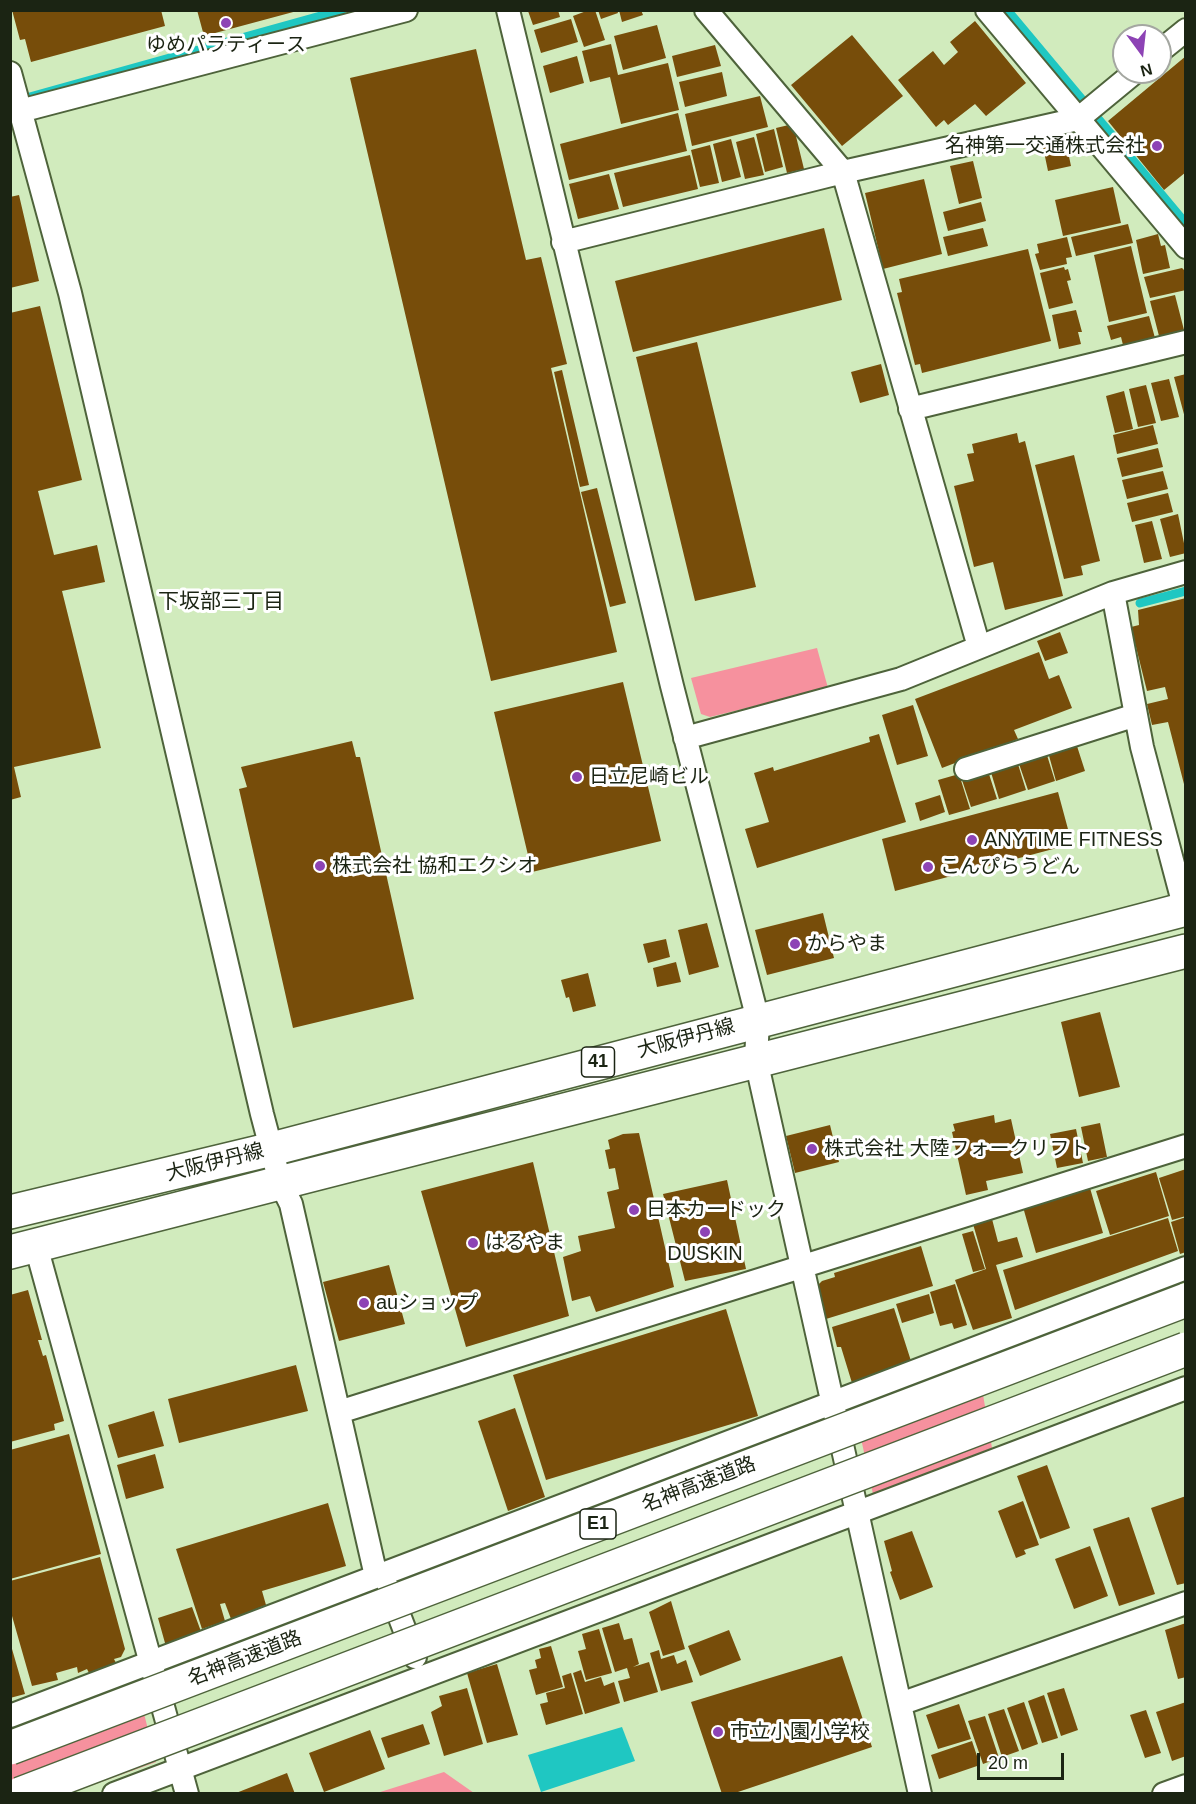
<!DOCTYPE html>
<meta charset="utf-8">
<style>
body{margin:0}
#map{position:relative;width:1196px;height:1804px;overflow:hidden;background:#d1ebbd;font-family:Arial,sans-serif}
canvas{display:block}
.frame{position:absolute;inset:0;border:12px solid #1b2413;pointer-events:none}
.north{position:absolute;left:1112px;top:24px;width:60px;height:60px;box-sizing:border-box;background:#fff;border:2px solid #a4a7a1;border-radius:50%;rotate:165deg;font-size:16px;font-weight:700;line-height:24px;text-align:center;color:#1b2413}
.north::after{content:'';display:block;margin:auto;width:21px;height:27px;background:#8d43b5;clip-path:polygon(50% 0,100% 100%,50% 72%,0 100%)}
.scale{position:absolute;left:977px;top:1753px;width:87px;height:27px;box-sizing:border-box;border:3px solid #1b2413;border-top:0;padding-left:8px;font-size:18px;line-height:21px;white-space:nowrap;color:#1b2413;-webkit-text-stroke:4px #fff;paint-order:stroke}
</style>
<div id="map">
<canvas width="1196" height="1804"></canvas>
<div class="frame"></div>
<div class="north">N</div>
<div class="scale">20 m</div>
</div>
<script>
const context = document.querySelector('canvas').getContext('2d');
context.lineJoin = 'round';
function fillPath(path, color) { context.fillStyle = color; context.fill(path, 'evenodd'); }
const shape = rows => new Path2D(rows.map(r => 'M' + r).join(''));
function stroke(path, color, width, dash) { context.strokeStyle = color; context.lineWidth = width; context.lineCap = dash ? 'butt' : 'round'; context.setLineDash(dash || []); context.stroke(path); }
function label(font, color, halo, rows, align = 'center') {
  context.font = font + ' Arial,"Noto Sans JP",sans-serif'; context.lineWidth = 6; context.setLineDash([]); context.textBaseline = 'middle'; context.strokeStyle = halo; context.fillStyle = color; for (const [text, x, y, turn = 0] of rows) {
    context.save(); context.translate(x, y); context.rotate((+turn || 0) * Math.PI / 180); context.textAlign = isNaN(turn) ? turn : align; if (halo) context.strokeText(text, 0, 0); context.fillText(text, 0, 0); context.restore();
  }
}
fillPath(shape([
 [817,648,828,688,710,717,701,714,691,678],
 [977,1359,992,1448,873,1494,854,1406],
 [137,1685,156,1762,71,1793,11,1794,11,1733],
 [444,1772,474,1793,377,1793]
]), '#f6919e');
fillPath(shape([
 [622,1727,635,1761,541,1792,528,1755]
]), '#1fc7c2');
stroke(shape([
 [1007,10,1186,224],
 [19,100,342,10],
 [1140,603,1186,591]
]), '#1fc7c2', 9);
fillPath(shape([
 [12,10,161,10,165,26,31,62,25,39,20,40],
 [197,10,297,10,297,11,204,36],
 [558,10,560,17,533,25,528,11],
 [589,10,595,10,605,40,584,47,573,16],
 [598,10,617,10,618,13,601,19],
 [619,10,641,10,643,15,622,22],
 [571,19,578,42,541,53,534,30],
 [975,21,1026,83,986,116,975,104,948,125,944,120,936,127,898,80,933,51,944,65,958,52,950,42],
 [657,25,666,58,623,70,614,36],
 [852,35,903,96,842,146,791,85],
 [611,44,618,75,668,63,679,110,621,124,610,77,590,82,582,51],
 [715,45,721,66,677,77,672,56],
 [476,49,526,260,541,257,567,364,551,368,617,652,491,681,350,78],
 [577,56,584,83,550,93,543,66],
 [1186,56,1186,172,1164,190,1108,121],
 [722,72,727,96,685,107,679,82],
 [760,96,768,127,692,146,685,114],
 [678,113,687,151,569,180,560,144],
 [793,124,804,169,787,173,776,128],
 [774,129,783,167,765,172,756,134],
 [754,137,764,175,745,179,736,142],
 [731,139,741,177,722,182,713,144],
 [1066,142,1071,166,1048,171,1043,147],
 [710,145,719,183,700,187,691,150],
 [690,155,698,189,623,207,614,173],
 [973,161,982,198,959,204,950,166],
 [609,174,619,209,578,219,569,184],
 [924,179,942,254,883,269,865,193],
 [1113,187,1121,223,1063,236,1055,200],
 [19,195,39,281,10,288,10,197],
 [981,202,986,221,948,231,943,212],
 [1128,224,1133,243,1076,256,1071,237],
 [824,228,842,300,633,352,615,281],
 [983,228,988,246,948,256,943,237],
 [1158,234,1161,246,1165,245,1170,268,1143,274,1136,240],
 [1067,237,1072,257,1066,258,1067,264,1040,270,1035,254,1039,253,1037,244],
 [1131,246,1147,313,1109,322,1094,255],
 [1028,249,1051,341,922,373,920,364,915,365,897,293,902,292,899,279],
 [1064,267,1065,270,1068,269,1071,280,1067,281,1073,303,1049,309,1040,273],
 [1182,268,1186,272,1186,290,1150,298,1144,277],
 [1175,295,1184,330,1159,336,1150,301],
 [40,306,82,480,38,491,54,555,97,545,105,582,62,591,101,748,14,767,21,797,10,800,10,313],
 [1076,310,1082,332,1078,332,1081,344,1059,349,1052,315],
 [1149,316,1155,338,1123,345,1121,337,1111,340,1107,326],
 [697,342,756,587,695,601,636,357],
 [881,364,889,395,860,403,851,372],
 [562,370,589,485,580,487,554,372],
 [1186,374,1186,418,1185,418,1174,377],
 [1169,379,1179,417,1161,421,1151,383],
 [1146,385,1156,423,1138,427,1129,389],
 [1124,391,1133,429,1115,433,1106,396],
 [1153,425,1158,444,1117,454,1113,435],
 [1017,433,1019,443,1025,441,1063,596,1005,610,993,562,974,567,954,486,974,481,967,454,974,453,972,444],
 [1158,448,1163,467,1122,477,1117,458],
 [1074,455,1100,561,1081,566,1083,575,1064,579,1035,465],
 [1163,471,1168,489,1127,499,1122,480],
 [597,488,626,603,610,607,581,492],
 [1168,493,1173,512,1132,522,1127,503],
 [1178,514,1186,553,1170,557,1160,519],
 [1152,521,1162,559,1144,563,1135,525],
 [1186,598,1186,788,1185,788,1168,722,1152,725,1147,704,1168,699,1165,687,1147,691,1131,627,1139,625,1138,610],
 [1060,632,1068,653,1045,661,1037,641],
 [1039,652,1049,679,1059,675,1072,708,1014,730,1018,739,942,768,915,699],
 [623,682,661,841,532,872,494,712],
 [913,705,928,756,897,765,882,715],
 [879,734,906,822,757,868,745,829,769,822,754,773,773,767,774,771,870,742,869,737],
 [352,741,356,757,360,757,414,999,293,1028,239,789,247,787,241,767],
 [1076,743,1085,771,1056,781,1048,752],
 [1046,752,1055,781,1028,790,1018,761],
 [1017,761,1026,790,999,799,990,769],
 [988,771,997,799,971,807,962,780],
 [959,774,970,809,949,815,938,780],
 [1058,792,1072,844,895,891,882,839],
 [940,795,945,812,920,821,915,803],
 [823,913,834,958,767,975,755,930],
 [707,923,719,967,689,975,678,930],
 [666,939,670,957,648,963,643,944],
 [676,962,681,982,657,987,653,968],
 [588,973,596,1006,573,1012,569,997,566,998,561,980],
 [1100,1012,1120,1087,1079,1097,1061,1022],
 [994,1115,995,1123,1011,1119,1023,1173,986,1181,988,1190,966,1195,952,1132,955,1131,953,1124],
 [1100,1123,1107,1157,1088,1161,1081,1127],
 [830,1125,839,1162,795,1173,786,1136],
 [1076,1129,1083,1163,1057,1168,1050,1134],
 [639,1133,674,1287,596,1312,590,1296,572,1301,563,1257,581,1251,578,1236,615,1228,607,1192,619,1189,615,1168,609,1169,605,1150,610,1149,608,1140,623,1134],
 [533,1162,569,1316,466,1347,421,1191],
 [1186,1169,1186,1216,1172,1220,1159,1178],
 [1156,1172,1169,1216,1110,1235,1096,1191],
 [727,1180,746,1269,685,1281,663,1194],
 [1090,1188,1103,1233,1036,1253,1023,1207],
 [1186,1217,1186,1252,1180,1254,1171,1222],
 [1168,1218,1178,1251,1015,1310,1003,1270],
 [992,1219,998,1242,1017,1237,1023,1257,996,1265,1012,1318,973,1330,955,1280,986,1269,973,1224],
 [973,1231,985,1269,973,1272,962,1234],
 [921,1246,933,1286,826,1319,818,1285,822,1281,835,1277,834,1273],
 [389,1265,405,1324,339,1341,323,1282],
 [955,1284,967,1325,954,1329,952,1323,940,1326,930,1292],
 [28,1290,42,1340,38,1340,43,1356,46,1355,64,1421,54,1424,55,1430,10,1442,10,1295],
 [929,1294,934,1313,902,1323,896,1304],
 [894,1308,911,1361,852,1383,841,1347,837,1347,832,1327],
 [726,1309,758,1416,546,1480,513,1375],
 [296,1365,308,1411,179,1443,168,1399],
 [515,1408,545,1497,508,1511,478,1421],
 [154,1411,164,1446,118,1458,108,1425],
 [69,1434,101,1554,10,1579,10,1450],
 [155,1454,164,1488,126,1499,117,1465],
 [1047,1465,1070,1528,1040,1539,1017,1476],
 [1186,1496,1186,1583,1177,1585,1151,1508],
 [1023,1501,1039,1545,1024,1550,1026,1554,1016,1558,998,1511],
 [328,1503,346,1566,262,1591,266,1605,231,1619,225,1603,220,1604,225,1621,202,1629,176,1549],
 [1129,1517,1155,1594,1119,1606,1093,1529],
 [912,1531,933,1587,900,1600,890,1572,892,1571,884,1541],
 [1090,1546,1108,1596,1074,1609,1055,1559],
 [100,1557,125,1649,121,1657,114,1659,116,1663,89,1673,87,1669,78,1673,77,1667,56,1673,58,1680,32,1686,10,1609,10,1581],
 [671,1601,685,1649,663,1656,649,1612],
 [192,1607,203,1637,173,1646,165,1643,158,1618],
 [619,1623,624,1640,632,1638,639,1664,633,1667,649,1662,658,1692,624,1702,618,1681,630,1678,627,1668,615,1672,602,1628],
 [1186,1623,1186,1677,1178,1679,1165,1630],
 [599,1629,612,1673,586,1680,578,1651,586,1649,582,1634],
 [729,1630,741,1660,700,1676,688,1646],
 [10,1642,25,1694,10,1698],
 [551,1646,563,1687,536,1695,529,1670,537,1668,535,1660,541,1658,539,1649],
 [659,1650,661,1659,674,1655,677,1664,686,1660,693,1682,661,1691,650,1653],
 [842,1656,872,1747,732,1794,722,1794,691,1702],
 [497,1664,518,1735,487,1743,467,1673],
 [581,1670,585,1682,601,1677,604,1686,614,1682,620,1703,585,1714,573,1673],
 [571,1673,583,1714,546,1725,540,1704,548,1702,546,1693,565,1688,562,1676],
 [467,1688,483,1744,444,1756,431,1712,442,1706,439,1696],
 [1064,1688,1078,1730,1061,1736,1047,1693],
 [1044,1695,1058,1738,1042,1743,1028,1701],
 [1024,1702,1038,1744,1022,1750,1007,1708],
 [1186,1702,1186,1756,1172,1761,1156,1712],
 [959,1704,971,1739,938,1749,926,1715],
 [1004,1709,1019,1751,1002,1757,988,1714],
 [1146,1710,1161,1753,1145,1758,1130,1715],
 [985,1716,999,1758,983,1764,968,1721],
 [423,1724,430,1744,388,1758,381,1738],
 [370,1730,385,1769,324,1792,309,1753],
 [972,1741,980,1765,939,1779,931,1755],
 [287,1773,295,1794,236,1794,236,1793]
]), '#774d0a');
const street = shape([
 [508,10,672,686,758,1020,756,1060,920,1794],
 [706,10,843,172,979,647],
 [987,10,1186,247],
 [1160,51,1186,30],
 [10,73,70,293,262,1114,280,1182,291,1204,376,1576],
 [20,111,406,10],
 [563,242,843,172,1078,119,1135,72],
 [910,409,1186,342],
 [1113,593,1142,747,1186,913],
 [685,738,901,679,1113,593,1186,572],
 [966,769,1136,715],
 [36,1246,187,1794],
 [339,1412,1186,1146],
 [389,1589,415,1657],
 [900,1704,1186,1603],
 [10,1716,1186,1268],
 [114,1794,1186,1388],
 [1164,1794,1186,1786]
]);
const primary = shape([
 [10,1212,272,1149,1186,909],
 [10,1252,1186,951]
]);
stroke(street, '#4e633b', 26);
stroke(primary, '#4e633b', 36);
stroke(street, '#fff', 22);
stroke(primary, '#fff', 33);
const highwayBridge = shape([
 [10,1748,1186,1300],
 [20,1794,1186,1349]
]);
stroke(highwayBridge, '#4e633b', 36, []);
stroke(highwayBridge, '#fff', 33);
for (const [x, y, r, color] of [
 [226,23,6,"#8d43b5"],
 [1157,146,6,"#8d43b5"],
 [577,777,6,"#8d43b5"],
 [972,840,6,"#8d43b5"],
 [320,866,6,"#8d43b5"],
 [928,867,6,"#8d43b5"],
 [795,944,6,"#8d43b5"],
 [812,1149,6,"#8d43b5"],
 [634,1210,6,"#8d43b5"],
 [705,1232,6,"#8d43b5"],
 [473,1243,6,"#8d43b5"],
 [364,1303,6,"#8d43b5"],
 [718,1732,6,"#8d43b5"]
]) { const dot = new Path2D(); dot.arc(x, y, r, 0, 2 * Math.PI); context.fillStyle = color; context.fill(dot); stroke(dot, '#fff', 2); }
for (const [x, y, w] of [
 [598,1062,33],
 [598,1524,36]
]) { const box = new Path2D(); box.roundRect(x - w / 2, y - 15, w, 30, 4.5); context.fillStyle = '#fff'; context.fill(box); stroke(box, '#1b2413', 1.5); }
label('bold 18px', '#1b2413', null, [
 ["41",598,1062],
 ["E1",598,1524]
]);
label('20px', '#1b2413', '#fff', [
 ["ゆめパラティース",226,45,"center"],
 ["名神第一交通株式会社",1145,146,"right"],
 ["日立尼崎ビル",589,777],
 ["ANYTIME FITNESS",984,840],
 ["株式会社 協和エクシオ",332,866],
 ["こんぴらうどん",940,867],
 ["からやま",807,944],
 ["株式会社 大陸フォークリフト",824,1149],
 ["日本カードック",646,1210],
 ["はるやま",485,1243],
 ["DUSKIN",705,1254,"center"],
 ["auショップ",376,1303],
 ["市立小園小学校",730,1732]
], 'left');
label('20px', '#1b2413', '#fff', [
 ["大阪伊丹線",686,1039,-15],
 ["大阪伊丹線",215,1163,-14],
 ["名神高速道路",699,1485,-21],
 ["名神高速道路",245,1659,-21]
]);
label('21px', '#1b2413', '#fff', [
 ["下坂部三丁目",221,602]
]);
</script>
